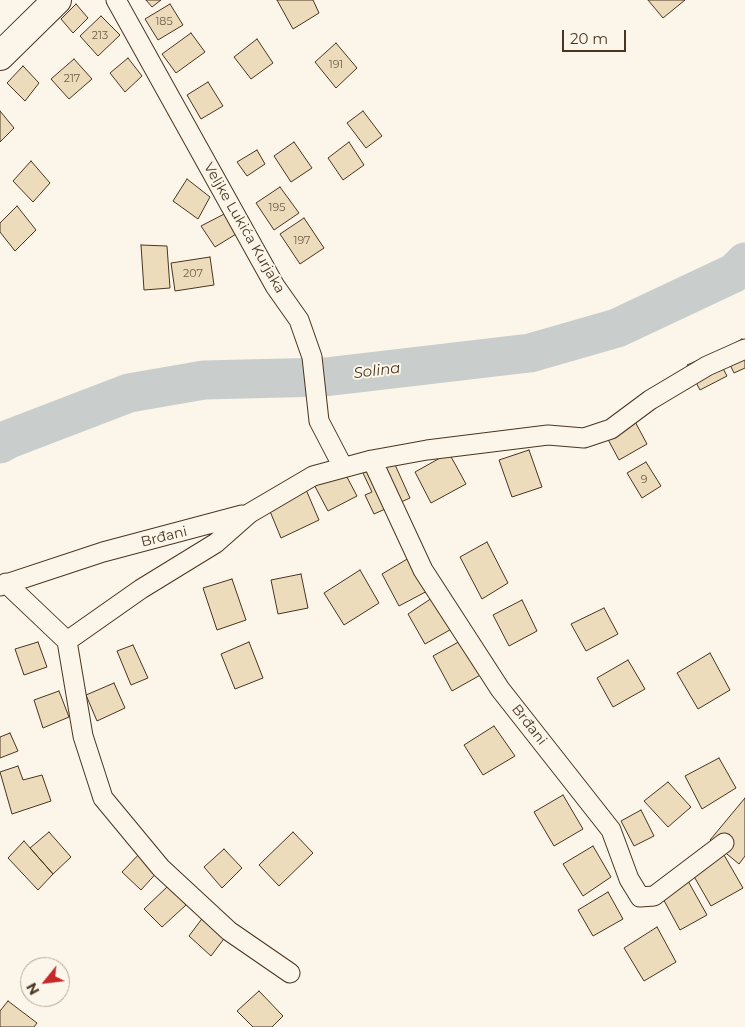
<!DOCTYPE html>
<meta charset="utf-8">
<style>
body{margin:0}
#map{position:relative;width:745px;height:1027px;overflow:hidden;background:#fbf6e9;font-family:Montserrat,sans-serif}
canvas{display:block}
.north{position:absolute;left:20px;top:957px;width:50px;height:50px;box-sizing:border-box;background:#fbf6e9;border:1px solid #b4a999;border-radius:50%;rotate:241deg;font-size:14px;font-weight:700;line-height:20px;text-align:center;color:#4a3520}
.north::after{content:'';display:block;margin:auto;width:18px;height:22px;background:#c62828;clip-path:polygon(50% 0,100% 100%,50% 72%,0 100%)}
.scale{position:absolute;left:562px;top:30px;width:64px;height:22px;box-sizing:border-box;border:2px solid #4a3520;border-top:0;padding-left:6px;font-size:15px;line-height:18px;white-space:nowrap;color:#4a3520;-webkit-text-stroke:4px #fbf6e9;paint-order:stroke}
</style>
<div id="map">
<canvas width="745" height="1027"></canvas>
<div class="north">N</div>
<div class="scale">20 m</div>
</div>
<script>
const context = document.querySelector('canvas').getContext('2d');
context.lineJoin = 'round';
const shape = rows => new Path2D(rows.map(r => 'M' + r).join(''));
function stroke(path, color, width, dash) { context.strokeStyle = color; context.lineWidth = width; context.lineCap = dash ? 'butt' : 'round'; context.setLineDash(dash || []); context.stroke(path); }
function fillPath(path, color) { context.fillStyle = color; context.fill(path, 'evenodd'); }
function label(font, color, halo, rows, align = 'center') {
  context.font = font + ' Montserrat,sans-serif'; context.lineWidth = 4; context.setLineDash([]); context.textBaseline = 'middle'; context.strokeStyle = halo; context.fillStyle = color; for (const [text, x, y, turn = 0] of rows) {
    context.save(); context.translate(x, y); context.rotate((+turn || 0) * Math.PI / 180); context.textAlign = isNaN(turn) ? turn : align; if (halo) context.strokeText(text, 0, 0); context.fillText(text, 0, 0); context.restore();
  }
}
stroke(shape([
 [0,444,9,439,129,393,204,380,325,377,530,353,617,328,734,273,745,262]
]), '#c9cecd', 39);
const building = shape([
 [146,0,161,0,152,7,146,0],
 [277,0,313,0,319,13,293,29,277,0],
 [648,0,685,0,663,18,648,0],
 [76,4,88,18,73,33,61,19,76,4],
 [170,4,183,25,158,40,145,19,170,4],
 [101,16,120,35,98,56,80,36,101,16],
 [191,33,205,52,176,73,162,54,191,33],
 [257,39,273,63,251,79,234,57,257,39],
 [336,43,357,68,336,88,315,62,336,43],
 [128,58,142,76,125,92,110,73,128,58],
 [74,59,92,79,69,99,51,79,74,59],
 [23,66,39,83,25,101,7,83,23,66],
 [208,82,223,106,201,119,187,95,208,82],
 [0,111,14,128,0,142,0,111],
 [363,111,382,136,366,148,347,123,363,111],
 [294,142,312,168,291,182,274,156,294,142],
 [349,142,364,165,343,180,328,158,349,142],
 [257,150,265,164,247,176,237,162,257,150],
 [31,161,50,183,33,202,13,181,31,161],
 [187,179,210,197,198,219,173,201,187,179],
 [280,187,299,213,274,230,256,203,280,187],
 [17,206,36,230,15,251,0,232,0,223,17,206],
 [228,212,241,231,215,247,201,226,228,212],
 [304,218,324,248,300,264,280,234,304,218],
 [141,245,167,246,170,288,144,290,141,245],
 [210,257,214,285,175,291,171,263,210,257],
 [742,339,745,345,745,368,734,373,723,350,742,339],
 [715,353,727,376,700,390,687,365,715,353],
 [632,416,647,444,619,460,604,432,632,416],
 [529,450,542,487,512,497,499,460,529,450],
 [449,453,466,484,431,503,415,472,449,453],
 [392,458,410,498,374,514,365,495,372,492,362,471,392,458],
 [339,462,357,496,328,511,310,477,339,462],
 [646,462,661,486,642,498,627,473,646,462],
 [304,485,319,520,281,538,267,504,304,485],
 [487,542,508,583,482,599,460,557,487,542],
 [414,555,433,588,399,606,382,574,414,555],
 [360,570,379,603,344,625,324,593,360,570],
 [301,574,308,608,278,614,271,580,301,574],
 [232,579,246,620,217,630,203,588,232,579],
 [438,594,455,627,425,644,408,614,438,594],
 [522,600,537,631,509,646,493,615,522,600],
 [604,608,618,634,586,651,571,624,604,608],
 [464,639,484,673,452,691,433,656,464,639],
 [38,642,47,667,24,675,15,649,38,642],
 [249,642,263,678,235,689,221,654,249,642],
 [133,645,148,678,131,685,117,651,133,645],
 [710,653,730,690,698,709,677,673,710,653],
 [628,660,645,689,613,707,597,678,628,660],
 [114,683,125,708,97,721,86,695,114,683],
 [59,691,69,717,43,728,34,700,59,691],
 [494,726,515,756,483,775,464,745,494,726],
 [10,733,18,751,0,758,0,737,10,733],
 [719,758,736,788,702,809,685,776,719,758],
 [18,766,23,780,42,775,51,801,12,814,0,772,18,766],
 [668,782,691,807,668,827,644,801,668,782],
 [563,795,583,829,554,846,534,812,563,795],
 [745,798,745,856,739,864,710,840,745,798],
 [641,810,654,836,634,846,621,821,641,810],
 [49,832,71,857,53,874,30,848,49,832],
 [293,832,313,853,279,886,259,865,293,832],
 [24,841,53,874,38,890,8,858,24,841],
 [593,846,611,877,583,896,563,864,593,846],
 [224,849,242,868,222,888,204,867,224,849],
 [143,850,161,868,141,890,122,872,143,850],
 [724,855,743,888,711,906,692,873,724,855],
 [688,881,707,915,680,930,661,895,688,881],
 [168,886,186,905,162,927,144,909,168,886],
 [608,892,623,919,593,936,578,910,608,892],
 [210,908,232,928,211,956,189,936,210,908],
 [657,927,676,962,644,981,624,948,657,927],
 [259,991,283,1016,272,1027,253,1027,237,1011,259,991],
 [8,1001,37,1023,34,1027,0,1027,0,1011,8,1001]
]);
fillPath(building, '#ecdcbc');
stroke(building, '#4a3520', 1);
const street = shape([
 [116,0,275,286,299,320,312,357,319,421,343,467],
 [372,460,423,570,500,689,611,830,629,879,640,897,654,896,724,843],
 [6,583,67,641,141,589,216,543,250,513,313,476,372,460,427,450,548,435,584,438,611,429,650,400,707,366,745,349],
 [0,586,103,552,242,515],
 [67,641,83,736,103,798,161,868,229,931,290,973]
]);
const secondary = shape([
 [0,56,57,0]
]);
stroke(street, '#4a3520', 21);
stroke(secondary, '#4a3520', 30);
stroke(street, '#fbf6e9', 19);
stroke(secondary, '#fbf6e9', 28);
label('11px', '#725f47', null, [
 ["185",164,22],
 ["213",100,36],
 ["191",336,65],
 ["217",72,79],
 ["195",277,208],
 ["197",302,241],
 ["207",193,274],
 ["9",644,480]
]);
label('14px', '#4a3520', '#fbf6e9', [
 ["Veljke Lukića Kurjaka",244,228,60],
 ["Brđani",164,537,-14],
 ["Brđani",529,725,52]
]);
label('italic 15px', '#4a3520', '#fbf6e9', [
 ["Solina",377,371,-7]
]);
</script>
